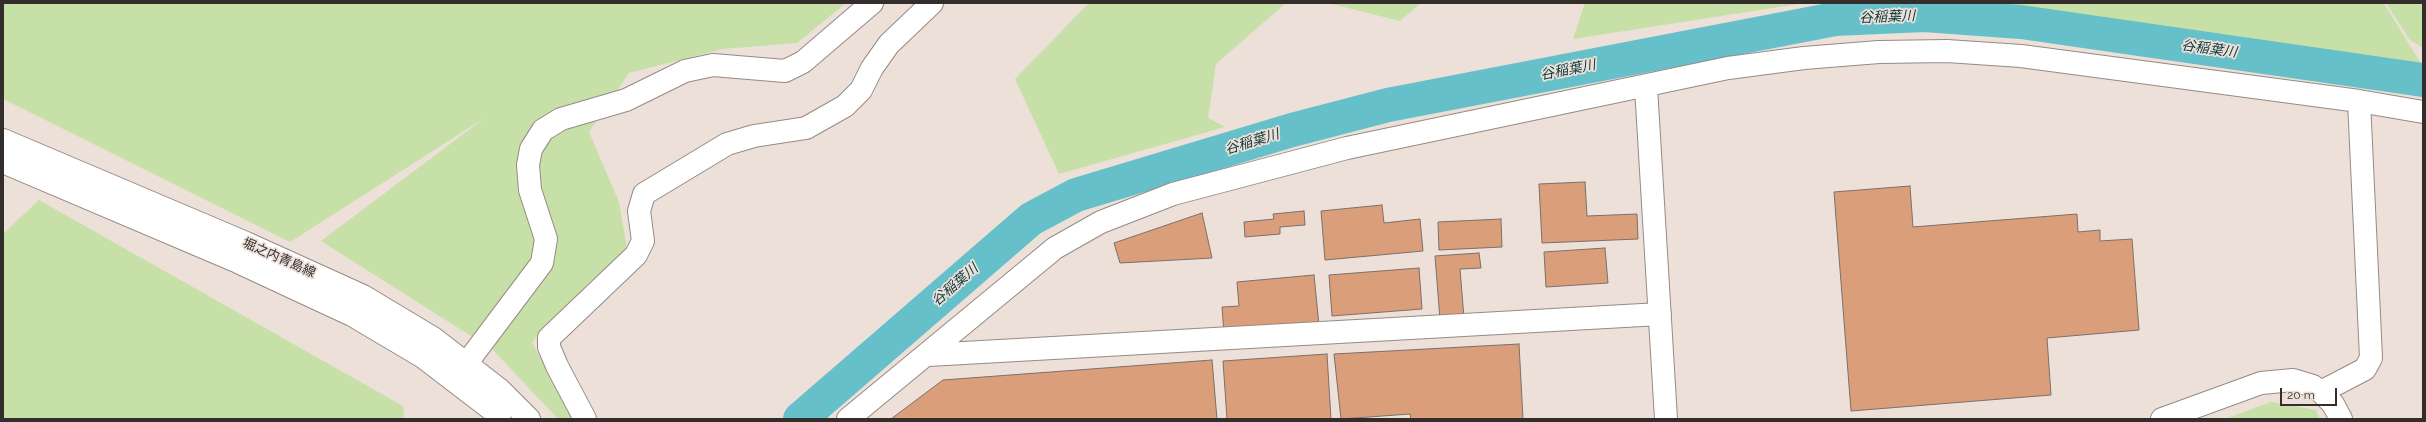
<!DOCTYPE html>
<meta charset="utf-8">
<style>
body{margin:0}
#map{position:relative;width:2426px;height:422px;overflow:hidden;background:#ece0d9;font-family:Raleway,sans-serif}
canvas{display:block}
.frame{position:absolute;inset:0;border:4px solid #332e2c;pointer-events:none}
.scale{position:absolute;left:2280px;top:388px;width:57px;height:18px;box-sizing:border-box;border:2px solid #332e2c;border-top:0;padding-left:5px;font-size:12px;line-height:14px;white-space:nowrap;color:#332e2c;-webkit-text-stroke:3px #ece0d9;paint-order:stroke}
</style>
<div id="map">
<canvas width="2426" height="422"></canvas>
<div class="frame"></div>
<div class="scale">20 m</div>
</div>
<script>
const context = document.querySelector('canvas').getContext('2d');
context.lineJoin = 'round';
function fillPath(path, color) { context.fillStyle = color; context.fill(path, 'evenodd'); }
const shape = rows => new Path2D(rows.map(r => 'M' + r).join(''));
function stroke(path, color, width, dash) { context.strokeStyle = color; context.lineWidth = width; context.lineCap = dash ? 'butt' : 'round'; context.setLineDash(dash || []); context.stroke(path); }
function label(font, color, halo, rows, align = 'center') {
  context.font = font + ' Raleway,"Noto Sans JP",sans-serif'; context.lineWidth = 3.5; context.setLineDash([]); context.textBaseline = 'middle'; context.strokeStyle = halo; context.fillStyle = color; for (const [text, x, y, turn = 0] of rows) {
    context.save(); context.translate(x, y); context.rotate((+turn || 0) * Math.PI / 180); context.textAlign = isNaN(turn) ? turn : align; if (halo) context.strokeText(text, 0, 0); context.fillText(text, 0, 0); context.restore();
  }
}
fillPath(shape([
 [3,3,846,3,797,43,723,49,629,73,589,132,619,202,627,249,532,342,572,419,558,419,493,350,321,241,486,117,290,242,3,99],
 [1089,3,1286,3,1216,64,1208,118,1225,127,1059,174,1015,79],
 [1328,3,1421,3,1400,21],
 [1585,3,1805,3,1573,39],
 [1881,3,2384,3,2421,64,2014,8],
 [2386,3,2423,3,2423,48,2410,40],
 [39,200,403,406,404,419,3,419,3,234],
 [2271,402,2316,410,2320,419,2225,419]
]), '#c7e0a8');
stroke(shape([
 [800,419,1031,219,1076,195,1292,130,1388,105,1835,19,1924,15,2021,22,2423,80]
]), '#65c0ca', 34);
const building = shape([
 [1585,182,1587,216,1637,214,1638,239,1542,243,1539,184,1585,182],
 [1910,186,1913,227,2077,214,2078,232,2100,230,2100,241,2132,239,2139,330,2047,338,2051,395,1851,411,1834,192,1910,186],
 [1382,205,1384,223,1420,219,1423,251,1325,260,1321,211,1382,205],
 [1304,211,1305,225,1280,227,1280,234,1245,237,1244,222,1274,219,1273,214,1304,211],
 [1202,213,1212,258,1120,263,1114,243,1202,213],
 [1501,219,1502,247,1439,250,1438,222,1501,219],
 [1605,248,1608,283,1546,287,1544,252,1605,248],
 [1479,253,1481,268,1460,269,1464,318,1440,320,1435,256,1479,253],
 [1419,268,1422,309,1332,316,1329,275,1419,268],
 [1314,275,1319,325,1224,334,1222,307,1239,306,1237,282,1314,275],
 [1519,344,1523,419,1411,419,1410,414,1341,419,1334,354,1519,344],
 [1327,354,1331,419,1227,419,1223,361,1327,354],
 [1212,360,1217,419,891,419,943,380,1212,360]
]);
fillPath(building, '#db9e7b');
stroke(building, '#7b6f69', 1);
const street = shape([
 [1646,87,1666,419],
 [928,355,1660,314],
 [466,364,542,263,546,239,530,190,528,165,531,149,543,130,561,119,626,100,685,71,713,65,785,71,803,62,872,3],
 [2321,392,2365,369,2371,358,2359,101],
 [585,419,557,366,549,347,549,338,636,255,643,241,639,211,644,194,727,144,754,136,806,128,845,106,861,90,872,68,889,44,932,3],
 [848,419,1055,248,1101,222,1173,194,1347,148,1728,68,1804,58,1879,52,1947,51,2021,56,2359,101,2423,112],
 [2162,419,2261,383,2293,380,2313,386,2321,392,2333,404,2341,419]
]);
const secondary = shape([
 [3,140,246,243,363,296,433,338,500,390,529,419],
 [3,162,238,262,352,315,423,357,491,409,500,419]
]);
stroke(street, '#968a84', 24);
stroke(secondary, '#968a84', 24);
stroke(street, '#fff', 22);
stroke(secondary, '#fff', 22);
label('13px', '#332e2c', '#ece0d9', [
 ["堀之内青島線",279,258,24]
]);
label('italic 14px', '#0e3a3e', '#ece0d9', [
 ["谷稲葉川",1887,17,-2],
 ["谷稲葉川",2209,49,8],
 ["谷稲葉川",1568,70,-11],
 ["谷稲葉川",1252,142,-17],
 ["谷稲葉川",955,285,-41]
]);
</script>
